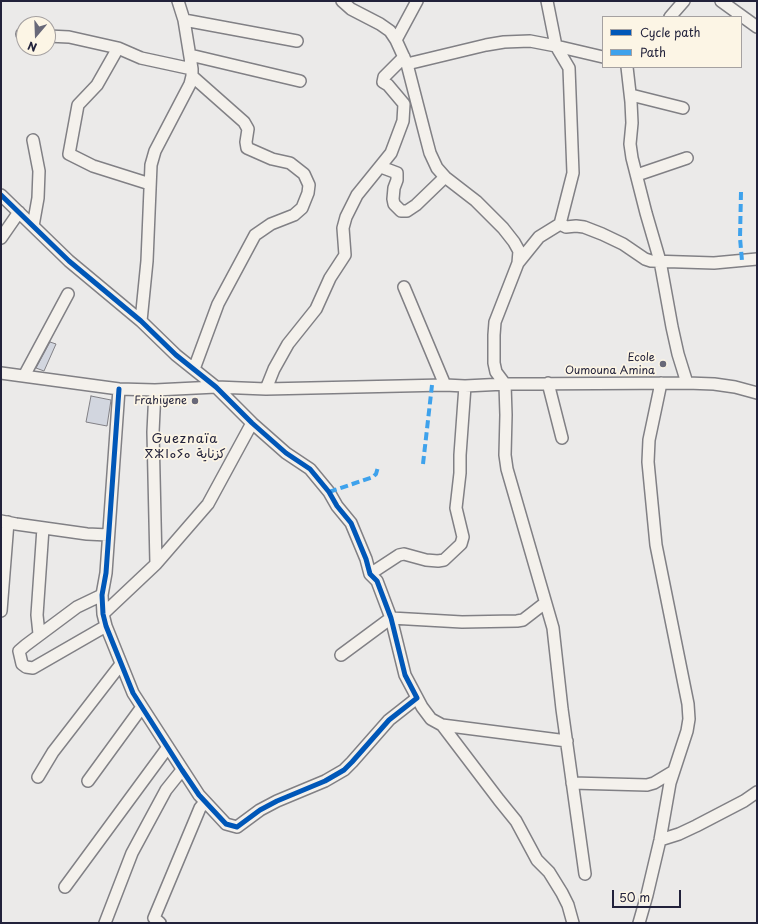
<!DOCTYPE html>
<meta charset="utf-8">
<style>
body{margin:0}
#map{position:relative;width:758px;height:924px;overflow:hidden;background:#ebeae9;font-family:"Playpen Sans",sans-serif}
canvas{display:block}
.frame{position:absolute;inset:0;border:2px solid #22223b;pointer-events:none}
.legend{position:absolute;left:602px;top:16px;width:140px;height:52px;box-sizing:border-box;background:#fcf5e5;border:1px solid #a5a1a1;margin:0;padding:5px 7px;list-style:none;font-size:12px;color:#22223b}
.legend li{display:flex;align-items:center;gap:8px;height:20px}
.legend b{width:20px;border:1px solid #a5a1a1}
.north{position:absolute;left:16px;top:16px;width:40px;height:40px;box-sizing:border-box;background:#fcf5e5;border:1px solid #a5a1a1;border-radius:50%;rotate:199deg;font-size:11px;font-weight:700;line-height:16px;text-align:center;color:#22223b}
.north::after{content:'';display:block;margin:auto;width:14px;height:18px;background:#686878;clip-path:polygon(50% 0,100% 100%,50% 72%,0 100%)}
.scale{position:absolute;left:612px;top:890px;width:69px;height:18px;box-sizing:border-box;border:2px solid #22223b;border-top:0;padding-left:5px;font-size:12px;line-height:14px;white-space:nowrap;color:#22223b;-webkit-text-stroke:3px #fcf5e5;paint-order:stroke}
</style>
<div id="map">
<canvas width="758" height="924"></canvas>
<div class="frame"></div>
<ul class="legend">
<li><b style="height:5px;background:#0057b8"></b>Cycle path</li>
<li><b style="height:5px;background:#3ea2ec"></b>Path</li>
</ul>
<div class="north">N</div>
<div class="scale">50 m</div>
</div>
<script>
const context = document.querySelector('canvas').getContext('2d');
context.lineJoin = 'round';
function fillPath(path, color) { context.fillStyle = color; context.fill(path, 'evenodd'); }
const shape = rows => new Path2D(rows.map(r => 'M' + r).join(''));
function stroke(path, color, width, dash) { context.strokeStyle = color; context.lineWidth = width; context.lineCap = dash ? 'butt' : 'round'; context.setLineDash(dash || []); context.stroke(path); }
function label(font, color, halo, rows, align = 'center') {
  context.font = font + ' "Playpen Sans","Playpen Sans Arabic","Noto Sans Tifinagh",sans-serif'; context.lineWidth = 3.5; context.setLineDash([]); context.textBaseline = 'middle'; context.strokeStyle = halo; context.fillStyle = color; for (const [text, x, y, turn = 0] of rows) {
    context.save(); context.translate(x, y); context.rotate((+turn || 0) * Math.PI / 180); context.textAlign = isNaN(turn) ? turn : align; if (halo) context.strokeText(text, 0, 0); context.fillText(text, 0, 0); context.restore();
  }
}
const building = shape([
 [50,342,56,344,44,371,36,368,50,342],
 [91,396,111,400,107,426,86,422,91,396]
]);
fillPath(building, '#d2d6df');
stroke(building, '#818085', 1);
const minor = shape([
 [342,1,351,9,380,24,390,31,396,40,407,64,425,134,430,153,437,168,445,177,476,201,503,228,514,242,519,251,518,263,495,322,494,335,494,363,496,372,505,384,506,415,505,455,507,469,553,628,562,709,585,874],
 [721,1,757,27],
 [670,17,684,1],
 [184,20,297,41],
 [22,34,24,34],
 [48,36,69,37,118,48,141,58,192,69],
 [396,40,417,1],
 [118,48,97,85,78,105,69,154,93,166,150,184],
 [190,55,300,81],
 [407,64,486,45,504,42,530,41,556,46,603,57],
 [627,67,631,102,632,123,630,144,632,158,646,213,660,261,672,327,678,354,687,383],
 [192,76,244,122,248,129,246,142,247,148,272,159,290,163,304,174,309,185,308,193,302,208,294,215,271,224,255,235,218,304,194,369],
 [631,95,683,108],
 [381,167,397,173,397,180,394,188,393,199,394,204,401,211,407,211,416,205,445,177],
 [637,175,687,158],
 [1,195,69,261,141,321,176,355,216,387,252,423,286,453,310,469,329,492,337,506,351,523,366,559,370,574,377,581,391,618,405,675,422,707,431,719,442,725,499,800,516,821,537,860,549,872,562,893,568,905,573,923],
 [560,224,566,227,576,226,584,227,602,234,623,244,645,259,651,261,714,263,757,259],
 [33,226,38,198,39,171,33,140],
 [1,238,19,212],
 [518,263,539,237,560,224,573,173,569,68,556,46,547,1],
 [404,287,445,385],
 [141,321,147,261,151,165,155,151,190,84,192,76,192,69,184,20,178,1],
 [1,373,119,389,155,390,216,387,266,389,445,385,465,386,505,384,687,383,714,384,735,387,757,393],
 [24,376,68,294],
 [548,383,562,438],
 [119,389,106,573,102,595,103,614,106,626,133,693,199,795,226,824,237,827,260,810,277,801,325,781,344,770,352,762,389,720,417,698],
 [266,389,274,369,288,344,316,309,330,278,345,255,343,228,346,217,357,195,391,153,403,121,404,104,388,85,383,82,384,77,404,57],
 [155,390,153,432,156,564],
 [1,521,16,524,87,534,108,535],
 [370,574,399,555,404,554,426,560,438,561,444,560,461,544,463,537,456,508,460,473,460,455,465,386],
 [102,595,77,607,26,645,19,651,22,664,26,667,33,668,106,626],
 [1,611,8,522],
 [103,614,156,564,208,504,252,423],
 [39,634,37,615,43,528],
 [341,655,391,618,462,622,517,621,523,620,545,603],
 [442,725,567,741],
 [38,777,53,752,121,664],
 [88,781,142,707],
 [572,783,647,785,654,783,674,771],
 [660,840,679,834,696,826,744,801,757,792],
 [65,887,168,747],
 [105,923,132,853,166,790,182,770],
 [160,923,154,918,200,808,205,802],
 [639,923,647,895,660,840,670,783,687,731,689,719,688,704,656,545,648,462,649,440,661,383]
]);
stroke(minor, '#818085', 14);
stroke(minor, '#f4f1ec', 11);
stroke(shape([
 [741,192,740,238,742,261],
 [423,464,432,385],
 [329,492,373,477,376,474,378,467]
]), '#3ea2ec', 4, [8, 4]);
stroke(shape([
 [1,195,69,261,141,321,176,355,216,387,252,423,286,453,310,469,329,492,337,506,351,523,366,559,370,574,377,581,391,618,405,675,417,698,389,720,352,762,344,770,325,781,277,801,260,810,237,827,226,824,199,795,182,770,133,693,106,626,103,614,102,595,106,573,119,389]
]), '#0057b8', 5);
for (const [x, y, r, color] of [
 [663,364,4,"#686878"],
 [195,401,4,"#686878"]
]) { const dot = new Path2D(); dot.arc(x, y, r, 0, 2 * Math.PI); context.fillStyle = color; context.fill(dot); stroke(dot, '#fcf5e5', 1.5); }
label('11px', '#22223b', '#fcf5e5', [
 ["Ecole",655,358],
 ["Oumouna Amina",655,371],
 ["Frahiyene",187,401]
], 'right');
context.letterSpacing = '1px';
label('13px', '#22223b', '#fcf5e5', [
 ["Gueznaïa",185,439],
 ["ⴳⵣⵏⴰⵢⴰ كزناية",185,454]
]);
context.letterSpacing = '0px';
</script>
